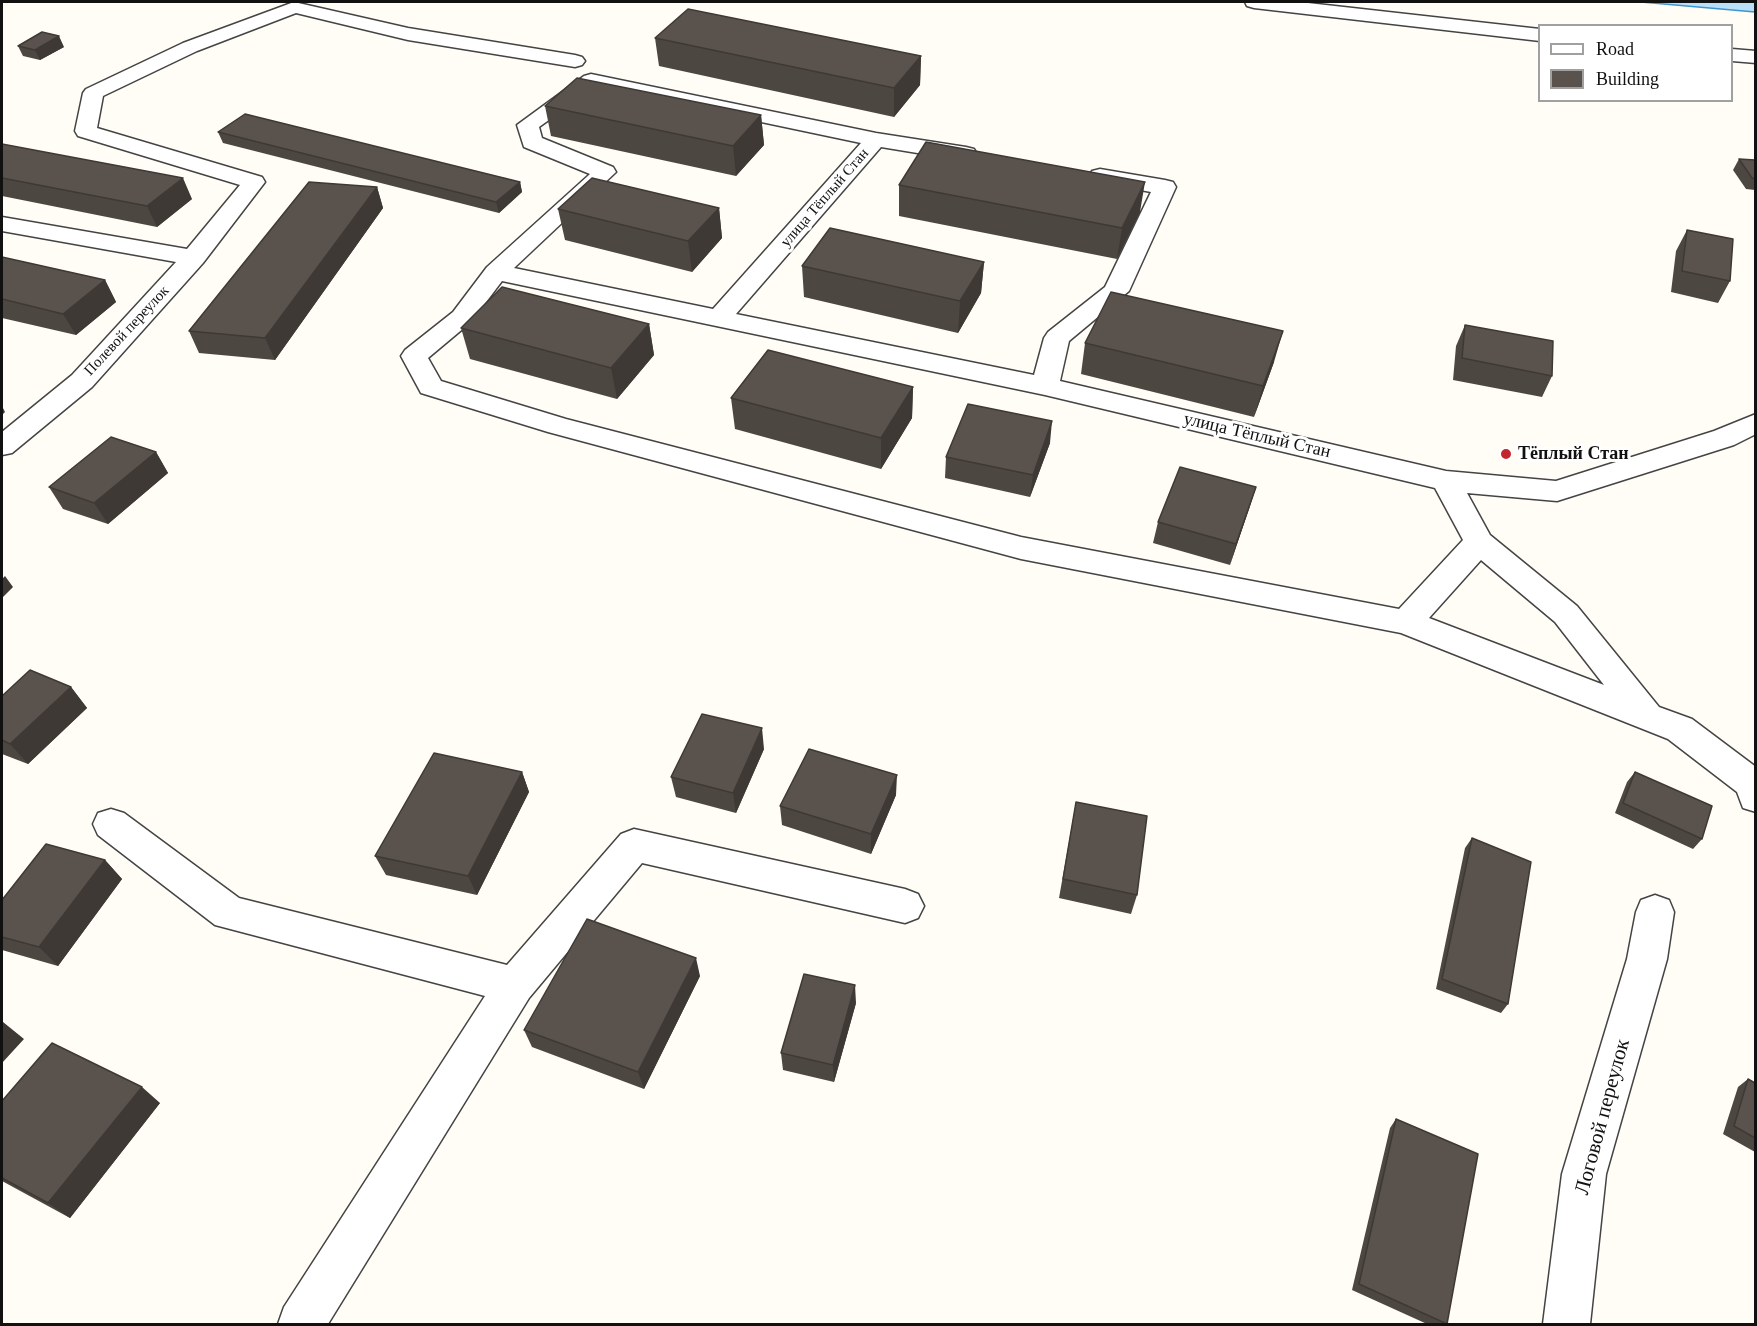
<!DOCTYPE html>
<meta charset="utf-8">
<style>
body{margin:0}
#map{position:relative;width:1757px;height:1326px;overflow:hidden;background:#fffdf5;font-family:"Times New Roman",serif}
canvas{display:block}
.frame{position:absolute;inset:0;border:3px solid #111;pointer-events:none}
.legend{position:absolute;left:1538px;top:24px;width:195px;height:78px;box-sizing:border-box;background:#fff;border:2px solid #a0a0a0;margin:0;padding:8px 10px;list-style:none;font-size:18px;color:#111}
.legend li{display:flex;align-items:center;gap:12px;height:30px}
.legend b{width:30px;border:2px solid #a0a0a0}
</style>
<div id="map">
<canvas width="1757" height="1326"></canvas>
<div class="frame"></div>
<ul class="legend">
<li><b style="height:8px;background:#fff"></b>Road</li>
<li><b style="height:16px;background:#5a524d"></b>Building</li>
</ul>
</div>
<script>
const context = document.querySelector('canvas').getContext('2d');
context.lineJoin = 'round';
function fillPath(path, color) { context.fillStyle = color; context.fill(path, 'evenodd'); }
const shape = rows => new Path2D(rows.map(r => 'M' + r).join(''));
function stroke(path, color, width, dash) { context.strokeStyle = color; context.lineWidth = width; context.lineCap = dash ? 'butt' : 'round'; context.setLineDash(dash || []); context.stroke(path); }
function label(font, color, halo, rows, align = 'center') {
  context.font = font + ' "Times New Roman",serif'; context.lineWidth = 6; context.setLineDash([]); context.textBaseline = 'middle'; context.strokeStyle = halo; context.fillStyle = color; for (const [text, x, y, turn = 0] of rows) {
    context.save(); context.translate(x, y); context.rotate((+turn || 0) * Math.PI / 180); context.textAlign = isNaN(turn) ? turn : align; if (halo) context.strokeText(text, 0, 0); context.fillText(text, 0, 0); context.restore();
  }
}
const water = shape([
 [1634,2,1755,2,1755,12,1641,2,1634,2]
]);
fillPath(water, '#b9e0f7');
stroke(water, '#3f96cf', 1.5);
const minor = shape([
 [294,2,408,28,575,55,582,57,585,61,582,65,575,67,408,40,296,13,197,51,103,96,97,128,262,177,265,182,203,263,92,387,12,453,2,455,2,432,72,375,176,262,2,231,2,217,187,249,240,185,78,136,75,131,83,93,86,89,183,43,294,2],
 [1245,2,1299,2,1540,29,1540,41,1254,8,1247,6,1245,2],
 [1732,49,1756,51,1756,63,1732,61,1732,49],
 [591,74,876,133,966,147,974,149,977,154,974,159,966,161,881,147,736,314,1034,375,1044,338,1048,332,1105,287,1151,192,1092,181,1089,176,1092,171,1100,169,1165,180,1173,182,1176,187,1129,291,1069,341,1060,381,1446,471,1556,481,1714,431,1756,414,1756,434,1734,445,1557,501,1467,493,1490,535,1577,606,1659,707,1692,719,1756,767,1756,812,1743,808,1737,792,1668,739,1401,633,1021,559,548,432,421,393,401,356,405,350,453,312,487,267,590,174,524,147,517,125,584,76,591,74],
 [595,87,861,143,713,309,514,268,616,172,613,167,542,138,539,127,595,87],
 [502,281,1045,395,1435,488,1463,540,1399,609,1021,537,566,419,441,381,428,358,471,322,502,281],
 [1481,560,1555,622,1604,685,1429,618,1481,560],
 [111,809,124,813,239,898,507,965,621,834,634,829,905,889,918,894,924,906,918,918,905,923,642,863,529,998,328,1324,278,1324,284,1307,485,996,215,925,98,835,93,824,98,813,111,809],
 [1655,895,1669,900,1674,912,1667,959,1606,1174,1590,1324,1543,1324,1562,1174,1627,959,1636,912,1641,900,1655,895]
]);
stroke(minor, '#444', 3);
fillPath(minor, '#fff');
fillPath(shape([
 [655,38,921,56,920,85,894,117,659,66],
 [18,46,64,47,40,60,23,56],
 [545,106,761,115,764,145,736,176,551,136],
 [218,132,520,182,522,192,499,213,223,143],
 [2,144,192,199,157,227,2,196],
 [1739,159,1755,160,1755,190,1746,189,1733,170],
 [899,185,1140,212,1117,259,899,216],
 [377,187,383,208,275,360,199,353,189,331],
 [719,208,722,238,692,272,565,240,558,209],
 [1687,230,1730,281,1718,303,1671,292,1676,251],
 [2,257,105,280,116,302,76,335,2,318],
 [984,262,981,293,958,333,804,297,802,266],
 [649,324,654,355,617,399,470,359,461,328],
 [1465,325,1552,376,1542,397,1453,380,1456,346],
 [1085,343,1274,362,1254,417,1081,374],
 [913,387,912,418,881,469,735,429,731,398],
 [1050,443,1030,497,945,478,946,457],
 [156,452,168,473,108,524,63,509,49,487],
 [1256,487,1230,565,1153,543,1158,522],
 [71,687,87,708,28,764,2,754,2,696],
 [764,749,736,813,676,797,671,777],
 [522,772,529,792,477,895,386,875,375,856],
 [1635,772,1702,839,1693,849,1615,813,1627,782],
 [896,795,871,854,782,825,780,806],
 [1076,802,1137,895,1131,914,1059,898],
 [1472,838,1508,1004,1501,1013,1436,989,1465,848],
 [105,860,122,879,58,966,2,950,2,900],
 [700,976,644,1089,532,1047,524,1030],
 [856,1003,834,1082,783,1070,781,1053],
 [1748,1079,1755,1083,1755,1152,1723,1134,1738,1087],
 [2,1101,160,1103,70,1218,2,1181],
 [1396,1119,1447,1324,1427,1324,1352,1290,1390,1128]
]), '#4d4742');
fillPath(shape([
 [59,36,64,47,40,60,35,50],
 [921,56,920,85,894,117,894,88],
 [761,115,764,145,736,176,733,146],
 [183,178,192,199,157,227,147,206],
 [520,182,522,192,499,213,496,202],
 [1145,182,1140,212,1117,259,1122,228],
 [377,187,383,208,275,360,265,338],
 [719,208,722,238,692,272,688,241],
 [984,262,981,293,958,333,960,301],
 [105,280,116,302,76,335,63,314],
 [649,324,654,355,617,399,611,368],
 [1283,331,1274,362,1254,417,1263,386],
 [913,387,912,418,881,469,881,438],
 [2,406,5,412,2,415],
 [1052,421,1050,443,1030,497,1033,475],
 [156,452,168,473,108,524,94,503],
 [1256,487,1249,509,1230,565,1236,544],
 [5,576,13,587,2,598,2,579],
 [71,687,87,708,28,764,10,744],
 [762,728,764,749,736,813,733,793],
 [522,772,529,792,477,895,468,876],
 [897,775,896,795,871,854,871,834],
 [105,860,122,879,58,966,39,947],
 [696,958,700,976,644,1089,638,1072],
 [855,985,856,1003,834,1082,833,1065],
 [3,1022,24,1039,2,1063,2,1024],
 [142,1087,160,1103,70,1218,48,1203]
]), '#3f3936');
const building = shape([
 [688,9,921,56,894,88,655,38,688,9],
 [42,32,59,36,35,50,18,46,42,32],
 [577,78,761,115,733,146,545,106,577,78],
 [245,114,520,182,496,202,218,132,245,114],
 [926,142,1145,182,1122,228,899,185,926,142],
 [2,144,183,178,147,206,2,178,2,144],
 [1739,159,1755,160,1755,179,1752,178,1739,159],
 [592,178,719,208,688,241,558,209,592,178],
 [309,182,377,187,265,338,189,331,309,182],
 [830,228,984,262,960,301,802,266,830,228],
 [1687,230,1733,239,1730,281,1682,271,1687,230],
 [2,257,105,280,63,314,2,299,2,257],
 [502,287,649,324,611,368,461,328,502,287],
 [1111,292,1283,331,1263,386,1085,343,1111,292],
 [1465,325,1553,341,1552,376,1462,358,1465,325],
 [768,350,913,387,881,438,731,398,768,350],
 [968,404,1052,421,1033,475,946,457,968,404],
 [111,437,156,452,94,503,49,487,111,437],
 [1180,467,1256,487,1236,544,1158,522,1180,467],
 [30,670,71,687,10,744,2,740,2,696,30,670],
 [702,714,762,728,733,793,671,777,702,714],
 [809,749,897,775,871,834,780,806,809,749],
 [434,753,522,772,468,876,375,856,434,753],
 [1635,772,1712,806,1702,839,1623,803,1635,772],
 [1076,802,1147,816,1137,895,1063,879,1076,802],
 [1472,838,1531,862,1508,1004,1442,979,1472,838],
 [46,844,105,860,39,947,2,937,2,900,46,844],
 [587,919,696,958,638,1072,524,1030,587,919],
 [804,974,855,985,833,1065,781,1053,804,974],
 [52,1043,142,1087,48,1203,2,1178,2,1101,52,1043],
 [1748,1079,1755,1083,1755,1138,1734,1126,1748,1079],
 [1396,1119,1478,1154,1447,1324,1359,1284,1396,1119]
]);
fillPath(building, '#5a524d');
stroke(building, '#3f3936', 1.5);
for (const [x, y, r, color] of [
 [1506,454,6,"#c4262e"]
]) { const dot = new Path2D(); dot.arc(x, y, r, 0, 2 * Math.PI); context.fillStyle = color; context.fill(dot); stroke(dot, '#fff', 2); }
label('15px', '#111', '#fff', [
 ["улица Тёплый Стан",825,198,-49],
 ["Полевой переулок",127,331,-47]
]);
label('18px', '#111', '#fff', [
 ["улица Тёплый Стан",1257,436,13]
]);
label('bold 18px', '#111', '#fff', [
 ["Тёплый Стан",1518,454]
], 'left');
label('21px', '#111', '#fff', [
 ["Логовой переулок",1603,1117,-75]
]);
</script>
